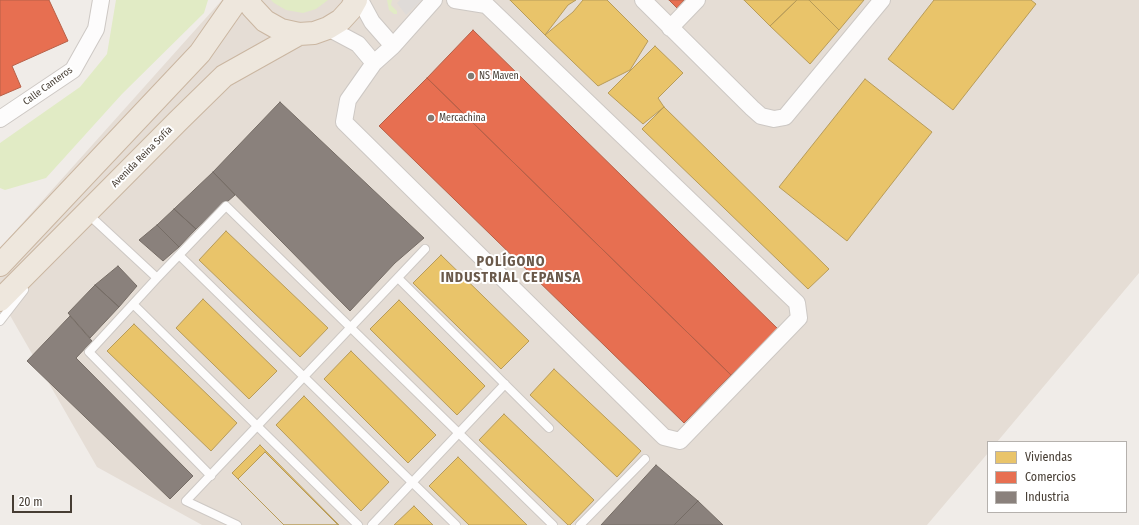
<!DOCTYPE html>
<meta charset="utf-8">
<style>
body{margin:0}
#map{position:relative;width:1139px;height:525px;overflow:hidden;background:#f0ece8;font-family:"Fira Sans Condensed",sans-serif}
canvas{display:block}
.legend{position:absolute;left:987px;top:441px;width:140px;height:72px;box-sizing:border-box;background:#fff;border:1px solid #b5b1ad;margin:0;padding:5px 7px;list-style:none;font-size:12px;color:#463d33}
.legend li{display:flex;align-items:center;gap:8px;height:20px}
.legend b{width:20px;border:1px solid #b5b1ad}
.scale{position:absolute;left:12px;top:495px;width:60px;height:18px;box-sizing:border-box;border:2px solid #463d33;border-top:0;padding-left:5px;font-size:12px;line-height:14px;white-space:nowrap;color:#463d33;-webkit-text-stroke:3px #fff;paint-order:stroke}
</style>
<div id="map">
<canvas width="1139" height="525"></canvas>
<ul class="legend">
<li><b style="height:11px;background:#e9c46a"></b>Viviendas</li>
<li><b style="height:11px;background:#e76f51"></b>Comercios</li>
<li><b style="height:11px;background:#8a817c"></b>Industria</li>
</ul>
<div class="scale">20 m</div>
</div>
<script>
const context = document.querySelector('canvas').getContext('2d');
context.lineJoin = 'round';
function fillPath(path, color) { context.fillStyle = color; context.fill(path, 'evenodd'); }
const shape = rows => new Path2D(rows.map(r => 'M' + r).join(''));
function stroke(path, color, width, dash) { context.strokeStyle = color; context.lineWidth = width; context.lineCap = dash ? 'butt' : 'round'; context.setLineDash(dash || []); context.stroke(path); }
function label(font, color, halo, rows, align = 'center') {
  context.font = font + ' "Fira Sans Condensed",sans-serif'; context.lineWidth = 4; context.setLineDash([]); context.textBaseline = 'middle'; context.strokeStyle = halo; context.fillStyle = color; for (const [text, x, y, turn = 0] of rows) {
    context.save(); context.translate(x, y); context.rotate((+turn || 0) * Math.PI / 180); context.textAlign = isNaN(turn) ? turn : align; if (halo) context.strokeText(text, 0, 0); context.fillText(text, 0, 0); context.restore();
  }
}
fillPath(shape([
 [222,0,1139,0,1139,273,997,442,988,442,988,453,927,525,202,525,97,467,0,298,0,248]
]), '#e5ddd5');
fillPath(shape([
 [116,0,208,0,204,13,122,94,46,178,5,190,0,188,0,143,80,87,107,54],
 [271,0,328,0,316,9,303,13,286,10,274,3],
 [387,0,392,0,391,5,397,11,397,14,394,14,389,10]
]), '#e1ebc5');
fillPath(shape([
 [400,0,422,0,406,15,397,3]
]), '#dfdbd8');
const homes = shape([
 [510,0,576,0,568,5,545,35,510,0],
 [583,0,607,0,648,41,630,70,598,86,545,35,573,12,583,0],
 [744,0,797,0,770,26,744,0],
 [797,0,809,0,839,30,810,64,770,26,797,0],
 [809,0,864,0,839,30,809,0],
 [934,0,1031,0,1036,4,953,110,888,59,934,0],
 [655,46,683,73,658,98,664,107,643,124,608,93,655,46],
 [865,79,932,132,847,241,779,187,865,79],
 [664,107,829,269,808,289,642,129,664,107],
 [226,231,328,328,300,357,199,260,226,231],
 [441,255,529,341,501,369,413,283,441,255],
 [203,299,277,371,249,399,176,328,203,299],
 [399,300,485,386,457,415,370,329,399,300],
 [134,324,237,423,211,451,107,351,134,324],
 [351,351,436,435,408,463,324,379,351,351],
 [554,369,641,451,617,477,530,395,554,369],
 [304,396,389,482,361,511,276,425,304,396],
 [504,414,594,500,570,525,568,525,479,440,504,414],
 [260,445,339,525,284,525,232,473,260,445],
 [265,452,338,525,284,525,238,479,265,452],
 [458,457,527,525,469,525,429,486,458,457],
 [414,506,433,525,394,525,414,506]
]);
fillPath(homes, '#e9c46a');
stroke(homes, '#b89c5a', 1);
const shops = shape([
 [0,0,49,0,68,41,12,66,21,87,0,96,0,0],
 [669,0,684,0,677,8,669,0],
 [473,30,779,330,731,375,427,78,473,30],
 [427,78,731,375,684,423,379,126,427,78]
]);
fillPath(shops, '#e76f51');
stroke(shops, '#b76048', 1);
const industry = shape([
 [280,102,424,238,395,263,350,311,213,172,280,102],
 [213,172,235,195,196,229,174,209,213,172],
 [174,209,196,229,179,247,157,225,174,209],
 [157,225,179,247,163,261,139,240,157,225],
 [118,266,137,286,119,307,95,285,118,266],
 [95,285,119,307,90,338,68,313,95,285],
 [70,316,92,341,76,358,193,476,170,499,27,361,70,316],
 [656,465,698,501,674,525,601,525,656,465],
 [698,501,723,525,674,525,698,501]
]);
fillPath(industry, '#8a817c');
stroke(industry, '#766d66', 1);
const service = shape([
 [88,214,157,278],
 [179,255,456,525],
 [398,278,549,428],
 [133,304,358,525],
 [0,321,24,290],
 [211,476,89,352,157,278,226,206,553,525],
 [237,525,186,501,425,249],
 [372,525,505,384],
 [580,525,645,459]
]);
const minor = shape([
 [360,0,372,22,393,46],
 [434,0,393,46,374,63,348,100,344,122,664,437,680,441,799,318,797,303,481,0],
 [455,0,486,5],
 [643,0,752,108,761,116,774,119,785,117,882,0],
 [328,28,358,44,374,63],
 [670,28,697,0],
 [0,119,73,70,96,29,101,0]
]);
const trunk = shape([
 [249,0,252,7,265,21,281,30,299,34,314,33,328,28,341,20,351,9,356,0],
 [0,265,200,53,237,0],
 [0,300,178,121,224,76,299,34]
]);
stroke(service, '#cdc8c4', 10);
stroke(minor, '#cdc8c4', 18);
stroke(trunk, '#cab6a1', 24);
stroke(service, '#fdfcfc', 8);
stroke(minor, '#fdfcfc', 16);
stroke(trunk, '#eee7dd', 22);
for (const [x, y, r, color] of [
 [471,76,4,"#827a72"],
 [431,118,4,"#827a72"]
]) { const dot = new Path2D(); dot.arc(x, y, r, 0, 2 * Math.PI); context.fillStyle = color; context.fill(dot); stroke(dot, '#fff', 1.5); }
label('10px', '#463d33', '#fff', [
 ["NS Maven",479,76],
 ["Mercachina",439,118]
], 'left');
label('10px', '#463d33', '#fff', [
 ["Calle Canteros",48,86,-36],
 ["Avenida Reina Sofía",142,157,-45]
]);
context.letterSpacing = '1px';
label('bold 14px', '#6a594a', '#fff', [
 ["POLÍGONO",511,262],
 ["INDUSTRIAL CEPANSA",511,278]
]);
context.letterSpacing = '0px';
</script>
